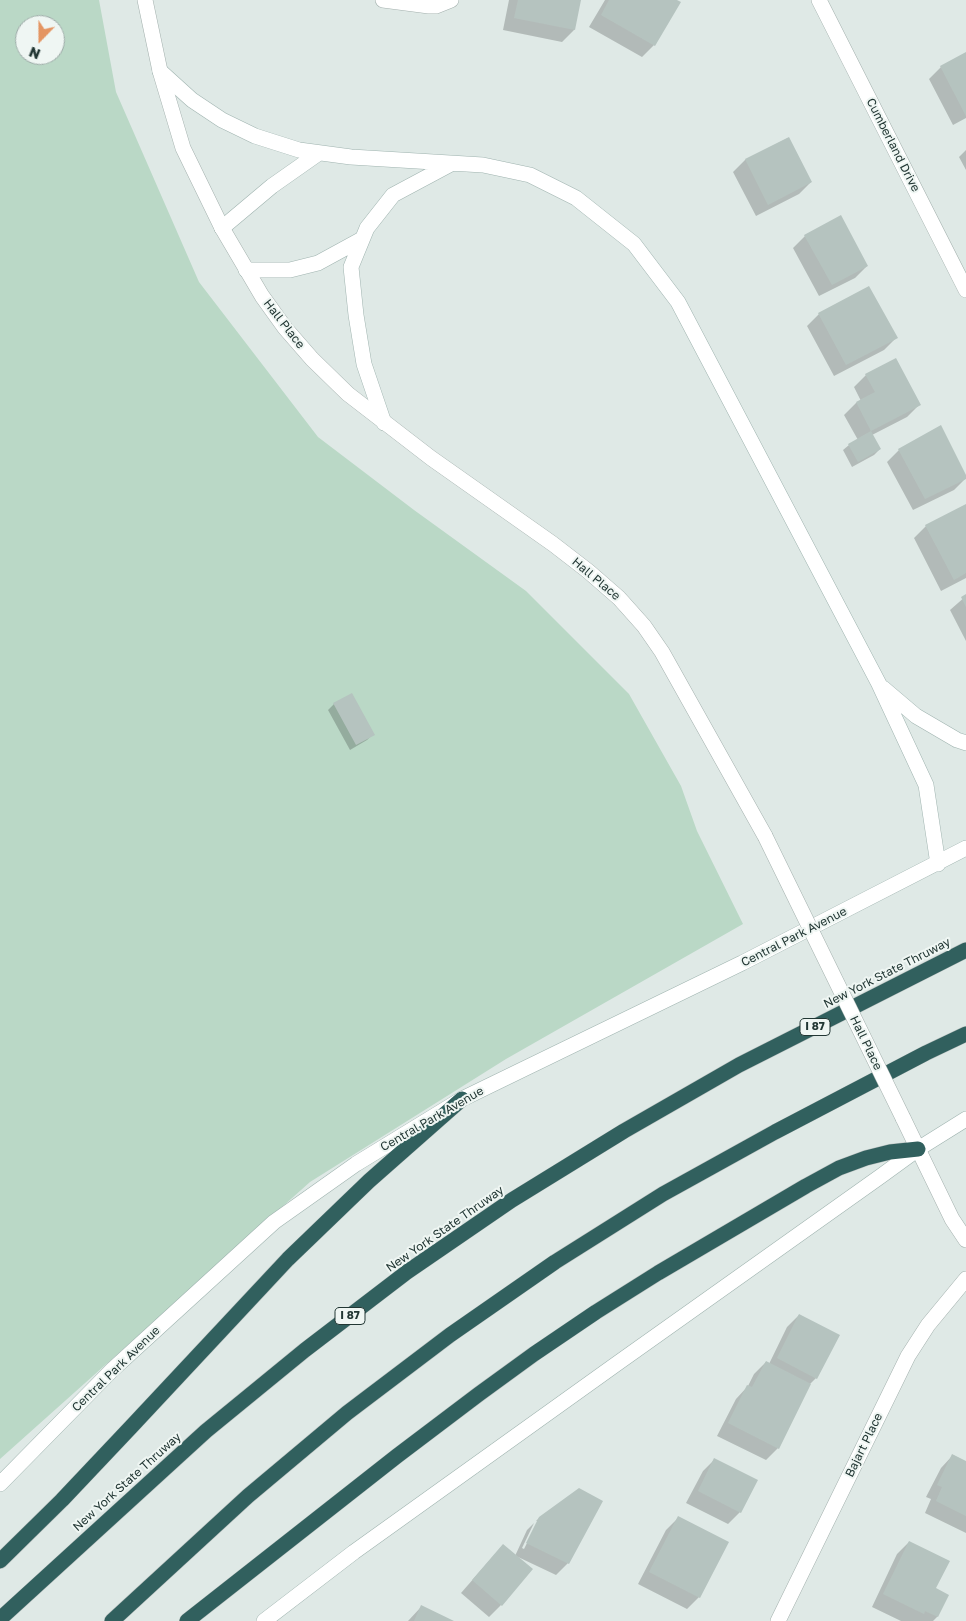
<!DOCTYPE html>
<style>
body{margin:0}
#map{position:relative;width:966px;height:1621px;overflow:hidden;background:#dfe9e6;font-family:"Golos Text",sans-serif}
canvas{display:block}
.north{position:absolute;left:15px;top:15px;width:50px;height:50px;box-sizing:border-box;background:#eff6f3;border:1px solid #9daaa7;border-radius:50%;rotate:202deg;font-size:14px;font-weight:700;line-height:20px;text-align:center;color:#223734}
.north::after{content:'';display:block;margin:auto;width:18px;height:22px;background:#e49562;clip-path:polygon(50% 0,100% 100%,50% 72%,0 100%)}
</style>
<div id="map">
<canvas width="966" height="1621"></canvas>
<div class="north">N</div>
</div>
<script>
const context = document.querySelector('canvas').getContext('2d');
context.lineJoin = 'round';
function fillPath(path, color) { context.fillStyle = color; context.fill(path, 'evenodd'); }
const shape = rows => new Path2D(rows.map(r => 'M' + r).join(''));
function stroke(path, color, width, dash) { context.strokeStyle = color; context.lineWidth = width; context.lineCap = dash ? 'butt' : 'round'; context.setLineDash(dash || []); context.stroke(path); }
function label(font, color, halo, rows, align = 'center') {
  context.font = font + ' "Golos Text",sans-serif'; context.lineWidth = 4; context.setLineDash([]); context.textBaseline = 'middle'; context.strokeStyle = halo; context.fillStyle = color; for (const [text, x, y, turn = 0] of rows) {
    context.save(); context.translate(x, y); context.rotate((+turn || 0) * Math.PI / 180); context.textAlign = isNaN(turn) ? turn : align; if (halo) context.strokeText(text, 0, 0); context.fillText(text, 0, 0); context.restore();
  }
}
fillPath(shape([
 [0,0,99,0,116,92,199,282,318,437,414,510,526,591,629,694,681,786,697,831,743,924,506,1059,310,1182,0,1459],
 [25,25,55,25,55,55,25,55]
]), '#bad8c6');
fillPath(shape([
 [509,0,580,0,574,30,562,42,503,30],
 [605,0,674,0,654,45,642,57,589,27],
 [966,54,966,118,953,125,929,79,941,67],
 [788,138,811,182,799,194,756,216,733,172,745,160],
 [966,150,966,170,959,157],
 [805,236,867,266,855,278,819,296,793,248],
 [819,314,896,338,884,350,834,376,807,326],
 [866,375,919,405,907,417,872,435,880,449,874,455,852,467,843,450,849,445,858,440,844,415,856,403,861,401,854,387],
 [899,450,966,478,954,490,913,510,887,462],
 [966,505,966,578,941,591,914,538,926,526],
 [966,596,966,641,950,610],
 [334,704,373,734,367,740,350,750,328,710],
 [799,1315,816,1378,809,1385,778,1448,766,1460,717,1436,736,1399,748,1386,754,1374,766,1362,769,1364,787,1327],
 [953,1455,966,1462,966,1533,925,1513,931,1499,926,1497,941,1468],
 [715,1459,740,1512,728,1524,686,1503,703,1471],
 [539,1518,568,1563,556,1575,518,1557,501,1605,489,1617,461,1593,503,1545,515,1556,527,1530,534,1523,522,1548,524,1549,538,1521,536,1521],
 [678,1518,699,1597,687,1609,638,1584,666,1530],
 [909,1542,935,1589,947,1595,937,1617,933,1621,901,1621,872,1607,897,1554],
 [421,1607,451,1621,408,1621]
]), '#0003');
fillPath(shape([
 [518,0,581,0,575,30,514,18],
 [609,0,677,0,681,2,655,46,601,15],
 [966,52,966,116,940,66],
 [789,137,812,182,768,205,745,159],
 [841,215,868,266,832,285,804,235],
 [869,286,898,338,846,365,818,313],
 [896,358,921,405,871,431,856,402,875,392,865,374],
 [941,425,966,475,966,479,925,499,898,449],
 [871,431,881,449,858,462,848,444],
 [966,504,966,573,954,580,925,525],
 [966,594,966,607,961,597],
 [352,693,375,735,356,745,333,703],
 [799,1314,840,1335,817,1379,777,1358],
 [766,1361,811,1384,779,1449,728,1423,747,1385,752,1387],
 [952,1454,966,1461,966,1516,936,1501,942,1487,937,1485],
 [714,1458,758,1480,741,1513,698,1491],
 [579,1488,603,1501,569,1564,526,1543,539,1517],
 [678,1516,729,1542,700,1598,649,1572],
 [909,1541,950,1561,936,1588,949,1595,938,1617,925,1611,924,1614,883,1594],
 [503,1544,533,1569,502,1606,472,1580],
 [421,1605,454,1621,414,1621]
]), '#b5c3bf');
const minor = shape([
 [145,0,160,71,183,148,222,228],
 [383,0,429,6,436,6,451,0],
 [819,0,966,290],
 [918,1149,952,1219,966,1240],
 [778,1621,908,1356,928,1325,966,1279]
]);
const tertiary = shape([
 [222,228,262,296,285,328,312,359,348,394,431,458,553,544,588,571,619,598,644,626,662,652,765,836],
 [903,1118,918,1149]
]);
const secondary = shape([
 [160,71,192,100,222,120,255,136,299,150,351,157,483,165,530,175,576,198,634,244,678,302,879,684,926,785,938,864],
 [222,228,272,186,319,153],
 [246,270,290,270,318,263,362,239],
 [384,423,364,364,356,315,351,267,367,228,393,195,451,164],
 [883,688,916,716,957,740,966,743],
 [0,1484,113,1369,274,1222,356,1164,462,1099,742,963,966,848],
 [264,1621,354,1552,615,1365,881,1176,918,1149,966,1119]
]);
const motorway = shape([
 [0,1561,62,1500,131,1427,288,1259,369,1181,462,1099],
 [0,1619,206,1431,305,1350,407,1272,512,1200,624,1131,739,1065,966,950],
 [112,1621,248,1496,347,1413,450,1335,555,1262,663,1194,775,1132,926,1053,966,1034],
 [187,1621,397,1456,479,1394,534,1354,596,1312,658,1273,806,1186,839,1168,866,1158,890,1152,918,1149]
]);
stroke(minor, '#a3b0ad', 16);
stroke(tertiary, '#a3b0ad', 16);
stroke(secondary, '#9fb3af', 16);
stroke(motorway, '#bdc3c2', 16);
stroke(minor, '#fff', 15);
stroke(tertiary, '#fff', 15);
stroke(secondary, '#fff', 15);
stroke(motorway, '#31605e', 15);
const tertiaryBridge = shape([
 [765,836,903,1118]
]);
stroke(tertiaryBridge, '#a3b0ad', 16, []);
stroke(tertiaryBridge, '#fff', 15);
for (const [x, y, w] of [
 [815,1027,30],
 [350,1316,30]
]) { const box = new Path2D(); box.roundRect(x - w / 2, y - 8.5, w, 17, 4); context.fillStyle = '#eff6f3'; context.fill(box); stroke(box, '#223734', 1); }
label('bold 11px', '#223734', null, [
 ["I 87",815,1027],
 ["I 87",350,1316]
]);
label('12px', '#223734', '#eff6f3', [
 ["Cumberland Drive",893,145,63],
 ["Hall Place",284,324,52],
 ["Hall Place",596,579,40],
 ["Central Park Avenue",794,937,-27],
 ["New York State Thruway",887,973,-27],
 ["Hall Place",866,1043,64],
 ["Central Park Avenue",432,1119,-30],
 ["New York State Thruway",445,1229,-35],
 ["Central Park Avenue",116,1369,-44],
 ["Bajart Place",864,1445,-64],
 ["New York State Thruway",127,1482,-42]
]);
</script>
